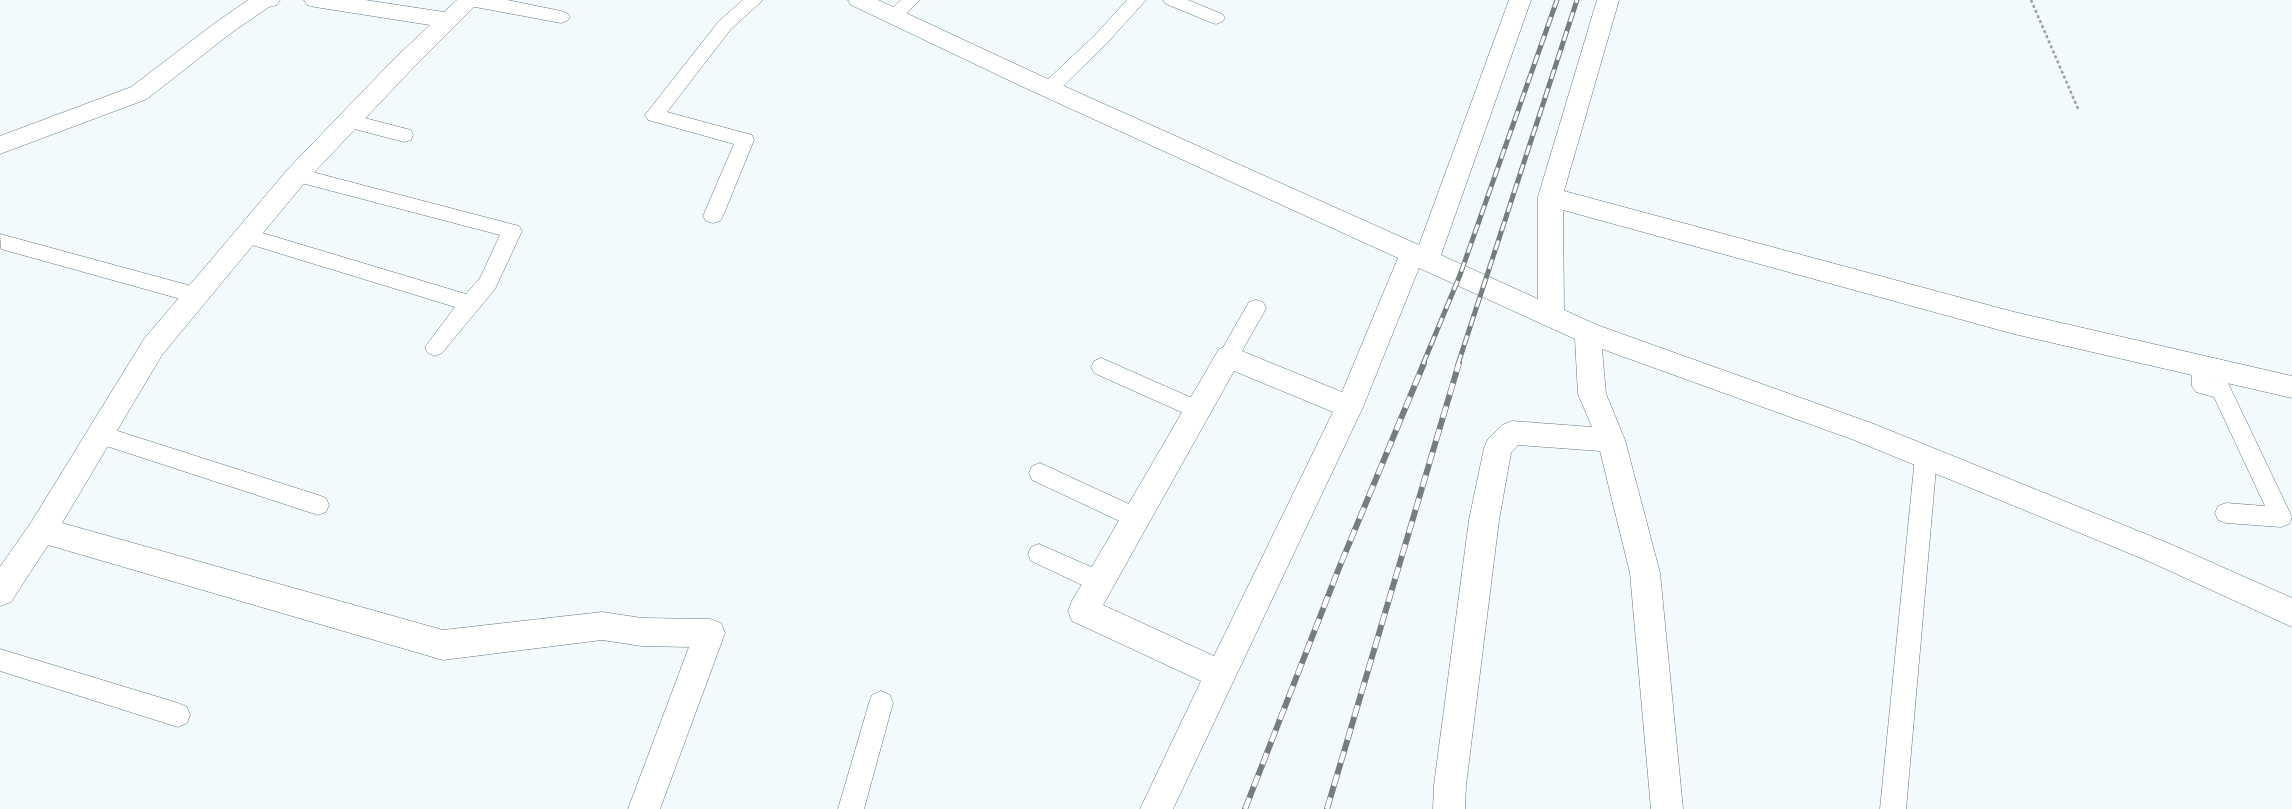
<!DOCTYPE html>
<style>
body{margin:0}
canvas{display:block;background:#f2fafe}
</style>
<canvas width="2292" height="809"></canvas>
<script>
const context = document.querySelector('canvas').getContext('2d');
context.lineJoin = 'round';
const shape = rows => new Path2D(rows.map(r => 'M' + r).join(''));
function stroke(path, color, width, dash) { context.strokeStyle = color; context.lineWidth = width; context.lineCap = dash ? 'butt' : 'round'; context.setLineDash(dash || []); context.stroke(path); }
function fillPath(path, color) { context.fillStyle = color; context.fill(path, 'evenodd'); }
const service = shape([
 [461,0,507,0,561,11,567,13,570,17,567,21,561,23,470,6,464,4,461,0],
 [743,0,763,0,731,29,667,112,752,135,754,140,723,216,720,221,713,223,706,221,703,216,734,144,648,120,645,115,719,21,743,0],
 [901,0,920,0,900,20,894,22,888,20,885,16,888,12,901,0],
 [1127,0,1146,0,1107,43,1055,94,1049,95,1043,94,1040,89,1043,84,1095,35,1127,0],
 [1163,0,1188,0,1222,14,1225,18,1222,22,1216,24,1210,22,1166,4,1163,0],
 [349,114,411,130,413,135,411,140,404,142,343,126,340,121,343,116,349,114],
 [297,168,519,226,522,231,495,289,442,353,435,356,428,353,425,347,455,307,239,241,236,236,239,231,246,228,466,294,480,278,500,235,290,180,288,175,290,170,297,168],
 [0,234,195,287,202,289,205,295,202,301,195,303,1,249,0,234],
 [1256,300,1263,302,1266,308,1263,314,1235,363,1228,366,1221,363,1218,357,1221,351,1249,302,1256,300],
 [2201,357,2208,360,2213,379,2228,383,2292,517,2289,524,2281,527,2226,523,2218,520,2215,513,2218,506,2226,503,2265,506,2214,397,2196,392,2192,386,2191,366,2194,360,2201,357],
 [1101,358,1206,404,1209,410,1206,416,1198,419,1190,416,1094,373,1091,367,1094,361,1101,358],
 [99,425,318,495,326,498,329,505,326,512,318,515,91,441,88,434,91,427,99,425],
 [1926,448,1934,450,1937,457,1906,809,1880,809,1915,457,1918,450,1926,448],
 [1040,463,1144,511,1147,518,1144,525,1136,528,1128,525,1032,480,1029,473,1032,466,1040,463],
 [1039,544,1107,574,1111,582,1107,590,1099,593,1031,561,1028,554,1031,547,1039,544],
 [0,649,178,703,187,707,190,715,187,723,178,727,0,671,0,649],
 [881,691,890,695,893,703,864,809,838,809,869,703,872,695,881,691]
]);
const minor = shape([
 [248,0,280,0,277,5,269,7,231,33,147,99,0,154,0,136,131,87,215,23,248,0],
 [304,0,365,0,444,12,457,0,481,0,411,70,306,181,162,355,62,523,443,630,602,612,642,618,710,619,721,623,725,633,660,809,628,809,689,647,642,646,602,640,443,660,48,545,11,602,0,606,0,567,32,521,144,339,288,169,395,58,430,25,315,7,307,5,304,0],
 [848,0,878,0,1037,74,1419,245,1509,0,1531,0,1441,255,1538,299,1538,197,1597,0,1619,0,1564,191,2014,312,2292,376,2292,398,2014,334,1563,210,1564,310,1597,325,1874,424,2168,543,2292,598,2292,627,2148,561,1854,440,1602,349,1606,394,1625,440,1660,573,1683,809,1651,809,1630,573,1600,451,1518,445,1511,453,1499,520,1466,785,1465,809,1433,809,1434,785,1469,520,1484,448,1488,439,1502,425,1512,421,1592,427,1578,394,1575,339,1419,268,1363,407,1173,809,1140,809,1201,681,1072,621,1068,611,1072,601,1219,349,1228,346,1237,349,1342,392,1398,258,1021,86,851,5,848,0],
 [1234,371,1333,412,1214,656,1103,605,1234,371]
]);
stroke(service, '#63757e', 1);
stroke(minor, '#63757e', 1);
stroke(shape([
 [2031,0,2079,111]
]), '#9aa2a6', 2.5, [3, 2.5]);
fillPath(service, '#fff');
fillPath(minor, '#fff');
const railFar1 = shape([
 [1423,364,1460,275,1557,0],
 [1458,364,1577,0]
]);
const rail = shape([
 [1245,809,1339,568,1424,363],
 [1327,809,1459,363]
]);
stroke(railFar1, '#767d81', 5);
stroke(rail, '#767d81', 6);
stroke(railFar1, '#fff', 3, [10]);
stroke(rail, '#fff', 4.5, [12]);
</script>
